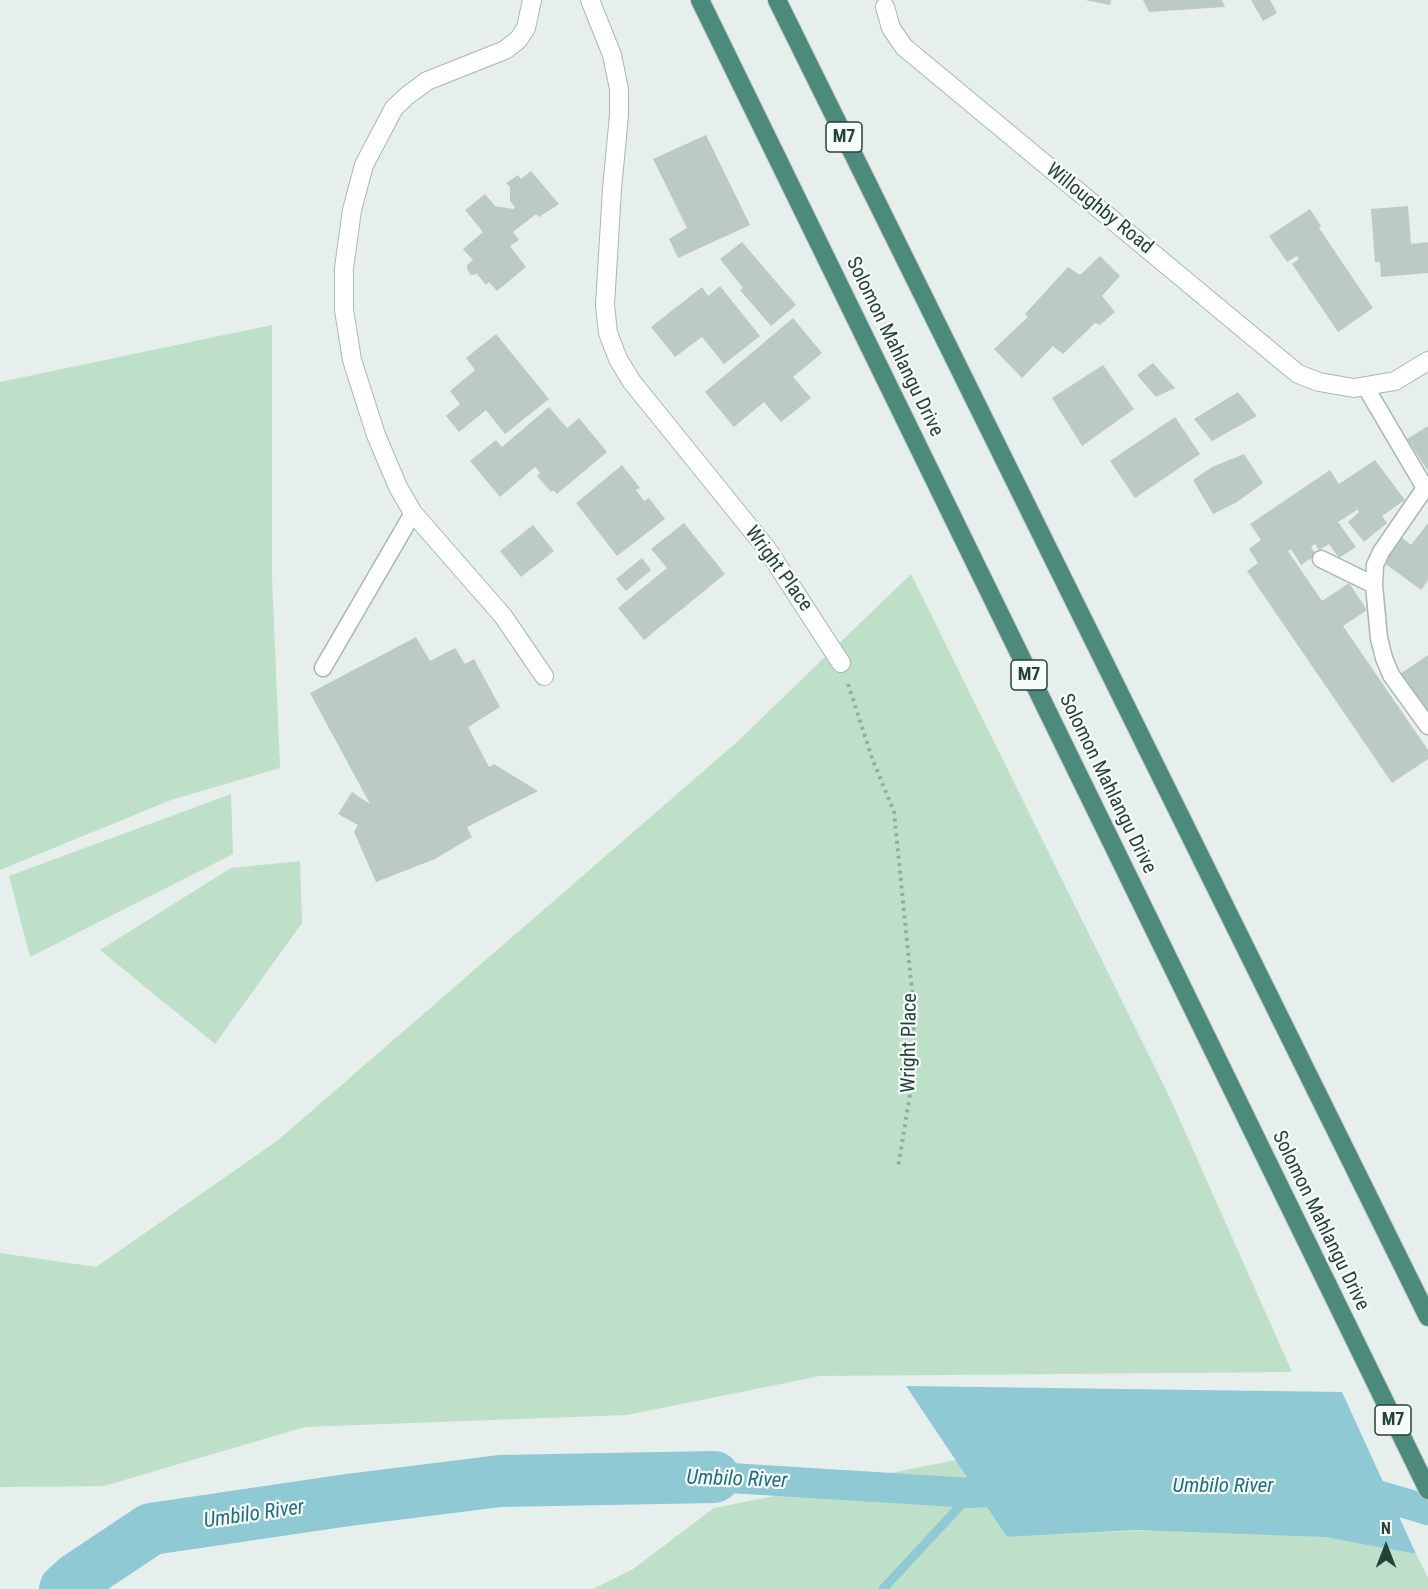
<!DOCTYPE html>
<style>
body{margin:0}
#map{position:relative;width:1428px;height:1589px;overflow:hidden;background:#e6efeb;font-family:"Roboto Condensed",sans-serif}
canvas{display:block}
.north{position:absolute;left:1356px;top:1517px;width:60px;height:60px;-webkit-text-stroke:4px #f7fbf9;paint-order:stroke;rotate:0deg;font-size:16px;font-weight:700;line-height:24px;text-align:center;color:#24423a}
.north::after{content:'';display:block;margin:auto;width:21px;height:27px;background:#24423a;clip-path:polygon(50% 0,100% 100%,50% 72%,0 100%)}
</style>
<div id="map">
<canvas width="1428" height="1589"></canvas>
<div class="north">N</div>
</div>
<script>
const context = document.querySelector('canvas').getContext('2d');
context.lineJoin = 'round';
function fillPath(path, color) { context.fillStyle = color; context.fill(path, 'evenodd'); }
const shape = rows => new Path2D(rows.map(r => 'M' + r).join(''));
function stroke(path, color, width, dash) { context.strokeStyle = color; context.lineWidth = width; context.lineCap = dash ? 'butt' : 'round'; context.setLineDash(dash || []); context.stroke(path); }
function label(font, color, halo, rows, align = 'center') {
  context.font = font + ' "Roboto Condensed",sans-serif'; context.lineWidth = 4.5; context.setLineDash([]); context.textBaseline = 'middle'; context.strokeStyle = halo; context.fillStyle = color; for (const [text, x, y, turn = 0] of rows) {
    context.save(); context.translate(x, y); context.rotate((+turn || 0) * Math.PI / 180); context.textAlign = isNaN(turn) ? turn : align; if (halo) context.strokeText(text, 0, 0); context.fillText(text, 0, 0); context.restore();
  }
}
fillPath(shape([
 [272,325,272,576,280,768,171,800,0,870,0,382],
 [911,574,1170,1098,1292,1372,820,1376,627,1415,305,1427,104,1486,0,1487,0,1253,96,1267,277,1141,737,742],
 [231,794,233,854,30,957,9,876],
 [300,861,302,923,215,1044,100,950,231,868],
 [956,1460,1007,1537,1191,1528,1324,1537,1416,1554,1428,1578,1428,1589,593,1589,633,1569,714,1508]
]), '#bfe0c8');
fillPath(shape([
 [906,1386,1342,1392,1416,1554,1324,1537,1138,1530,1007,1537]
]), '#8ec9d4');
stroke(shape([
 [883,1589,972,1493]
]), '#8ec9d4', 9);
stroke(shape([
 [714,1477,972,1493,1017,1490],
 [1353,1488,1428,1510]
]), '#8ec9d4', 30);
stroke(shape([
 [65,1589,76,1579,151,1529,348,1500,500,1481,714,1477]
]), '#8ec9d4', 52);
fillPath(shape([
 [1085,0,1111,0,1110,5],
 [1143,0,1222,0,1225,7,1149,12],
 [1251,0,1270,0,1277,13,1263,21],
 [706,135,750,225,678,258,669,239,687,228,653,159],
 [531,171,559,204,539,217,536,214,513,232,519,240,510,246,526,267,497,291,489,282,486,285,477,274,471,275,467,269,467,265,473,260,463,249,483,232,465,210,485,194,495,206,513,209,515,207,510,201,510,187,506,183,518,175,521,179],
 [1408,206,1411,244,1428,242,1428,273,1381,277,1380,262,1375,262,1371,209],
 [1310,209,1321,226,1319,228,1373,308,1338,332,1292,264,1299,259,1297,256,1287,262,1269,236],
 [742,242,796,305,771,326,740,290,743,288,720,259],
 [1100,256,1120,276,1102,296,1115,312,1100,325,1095,323,1063,354,1053,346,1022,378,994,349,1028,317,1025,314,1068,267,1080,275],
 [720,286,760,336,724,364,702,337,675,357,651,327,702,287,708,296],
 [793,318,822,353,793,377,811,398,781,422,764,402,734,427,705,392],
 [496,334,549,399,505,434,486,410,459,432,446,416,460,404,450,391,475,370,466,358],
 [1153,363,1175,388,1156,397,1137,375],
 [1103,365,1134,409,1082,446,1052,398],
 [1238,392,1257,416,1212,441,1194,419],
 [549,407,567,428,579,418,607,452,557,494,553,490,551,492,537,476,540,473,535,467,500,497,470,461,496,440,502,447],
 [1175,417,1200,454,1135,498,1110,461],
 [1428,426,1428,471,1407,439],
 [1244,454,1263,483,1237,502,1213,514,1193,480,1212,467],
 [1375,460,1405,500,1382,516,1387,523,1364,542,1348,522,1359,512,1352,502,1357,510,1338,522,1356,547,1339,558,1329,544,1319,550,1315,544,1311,547,1316,555,1301,565,1291,549,1288,551,1322,601,1349,583,1367,610,1343,626,1428,750,1428,759,1392,783,1247,571,1258,563,1249,549,1261,540,1250,524,1330,470,1339,484],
 [622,465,640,488,636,490,644,501,649,498,665,519,617,556,576,503],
 [684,523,725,574,644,640,618,608,667,568,651,549],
 [1428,523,1428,580,1421,590,1383,562,1402,538,1411,545],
 [533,525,554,551,521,577,500,551],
 [642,558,651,570,626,591,616,579],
 [416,637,430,661,455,648,465,664,474,659,500,707,468,727,489,767,494,764,538,791,467,827,472,837,435,859,376,882,354,832,358,825,338,814,352,792,370,804,310,693],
 [1428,655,1428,714,1400,674]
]), '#bbcac4');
const service = shape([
 [1365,386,1425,488,1381,552,1375,565,1374,585,1379,638,1384,658,1391,675,1428,726],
 [1321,559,1374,585],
 [323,668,413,513]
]);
const minor = shape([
 [532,0,526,28,518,40,505,50,427,81,408,95,394,108,364,165,352,210,344,268,344,310,352,360,376,435,398,487,413,513,503,616,544,676],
 [590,0,612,55,619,89,619,115,612,189,605,305,608,333,618,359,632,382,767,549,841,663],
 [885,7,891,28,904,47,1298,374,1319,382,1354,388,1395,381,1428,361]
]);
const trunk = shape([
 [700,0,1428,1490],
 [777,0,1428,1317]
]);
stroke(service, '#a8b8b2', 19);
stroke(minor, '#a8b8b2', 20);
stroke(trunk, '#c2cac8', 20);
stroke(shape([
 [848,684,872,758,894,812,914,1011,912,1082,898,1168]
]), '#86b3a5', 4, [3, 4.5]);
stroke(service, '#fff', 16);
stroke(minor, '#fff', 18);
stroke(trunk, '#4c8a7c', 18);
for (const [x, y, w] of [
 [844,137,36],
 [1029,675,36],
 [1393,1420,36]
]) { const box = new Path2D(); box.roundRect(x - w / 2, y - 15, w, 30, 4.5); context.fillStyle = '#f7fbf9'; context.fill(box); stroke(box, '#24423a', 1.5); }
label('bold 18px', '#24423a', null, [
 ["M7",844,137],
 ["M7",1029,675],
 ["M7",1393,1420]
]);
label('20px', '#24423a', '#f7fbf9', [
 ["Willoughby Road",1099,209,39],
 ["Solomon Mahlangu Drive",894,347,64],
 ["Wright Place",778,569,54],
 ["Solomon Mahlangu Drive",1107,784,64],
 ["Wright Place",910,1043,-89],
 ["Solomon Mahlangu Drive",1320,1221,64]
]);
label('italic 21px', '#1c6f80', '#f7fbf9', [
 ["Umbilo River",737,1480,2],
 ["Umbilo River",1223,1487],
 ["Umbilo River",254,1515,-8]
]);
</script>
